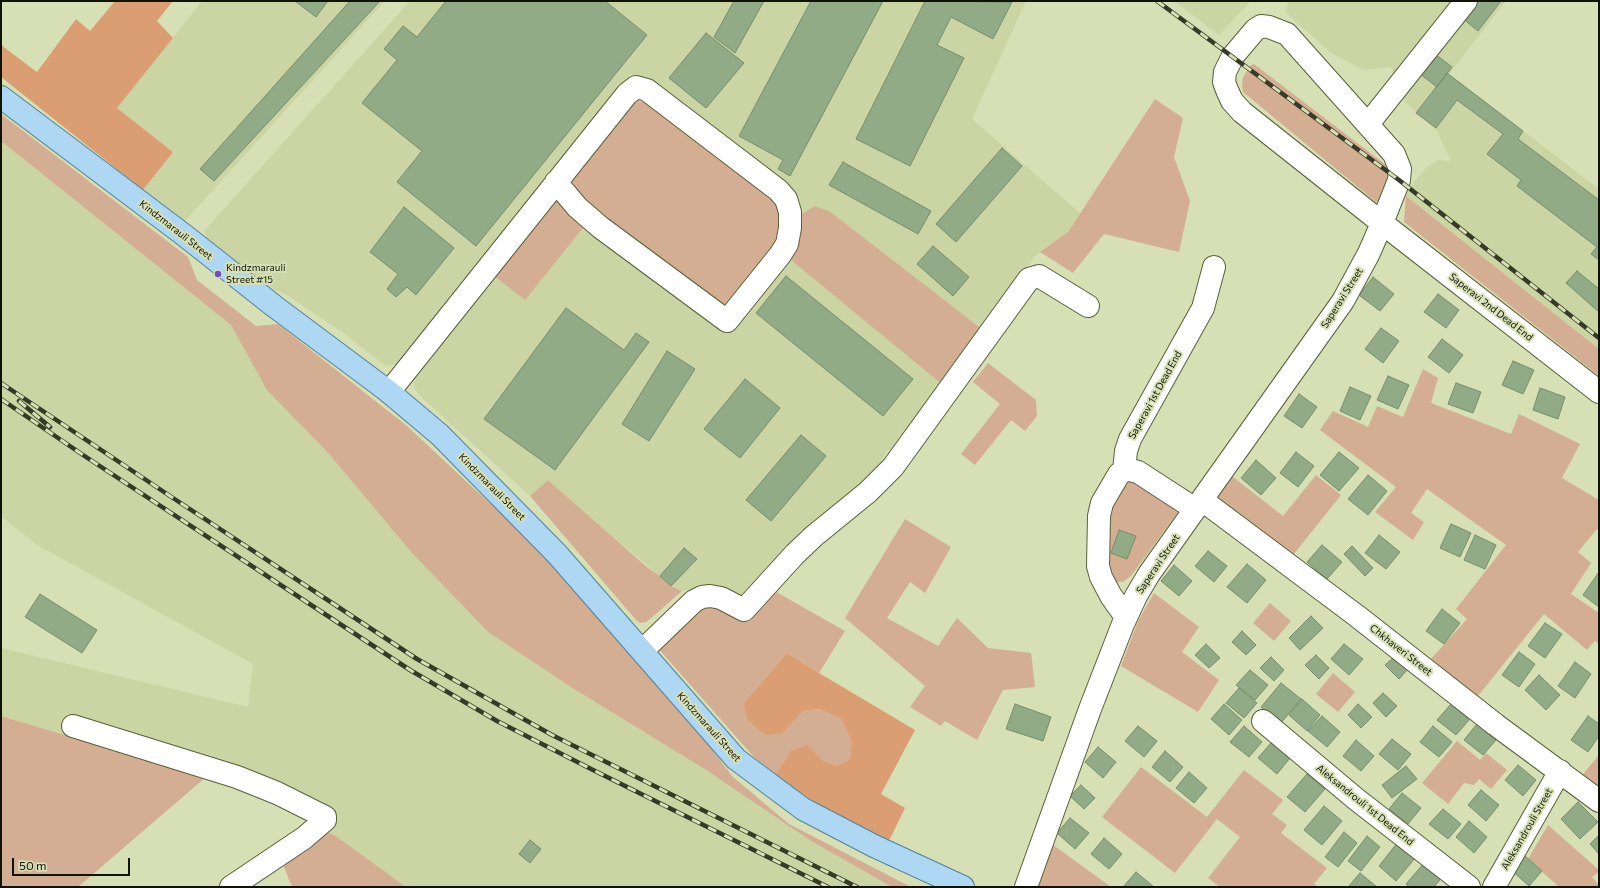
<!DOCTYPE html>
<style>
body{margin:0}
#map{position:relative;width:1600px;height:888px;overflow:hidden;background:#d7e0b5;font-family:Commissioner,sans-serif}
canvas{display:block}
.frame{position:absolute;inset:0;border:2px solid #101304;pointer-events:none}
.scale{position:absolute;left:12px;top:858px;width:118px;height:18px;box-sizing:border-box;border:2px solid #101304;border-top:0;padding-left:5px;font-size:12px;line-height:14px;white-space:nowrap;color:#101304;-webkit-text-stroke:3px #d7e0b5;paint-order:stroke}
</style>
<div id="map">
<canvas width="1600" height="888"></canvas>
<div class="frame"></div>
<div class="scale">50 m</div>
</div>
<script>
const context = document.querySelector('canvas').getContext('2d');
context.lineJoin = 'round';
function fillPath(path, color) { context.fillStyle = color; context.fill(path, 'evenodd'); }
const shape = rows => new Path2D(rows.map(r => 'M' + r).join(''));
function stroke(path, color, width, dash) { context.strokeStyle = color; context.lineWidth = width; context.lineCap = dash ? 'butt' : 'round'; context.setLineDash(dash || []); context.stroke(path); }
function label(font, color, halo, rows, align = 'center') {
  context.font = font + ' Commissioner,sans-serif'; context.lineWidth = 4; context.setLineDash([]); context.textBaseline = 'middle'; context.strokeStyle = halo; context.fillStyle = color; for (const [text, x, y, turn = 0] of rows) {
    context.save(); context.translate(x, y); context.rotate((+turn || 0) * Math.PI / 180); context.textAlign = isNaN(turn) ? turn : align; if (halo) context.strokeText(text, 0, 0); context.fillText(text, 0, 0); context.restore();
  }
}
fillPath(shape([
 [202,1,385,1,184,222,143,190,173,152,117,108],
 [410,1,1026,1,972,119,1080,213,1068,232,1035,256,983,330,814,206,801,215,783,185,645,79,398,364,389,366,381,363,345,334,290,297,264,284,206,237,204,231],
 [1174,1,1251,1,1219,35],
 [1288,1,1506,1,1449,74,1599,189,1599,349,1406,196,1412,184,1427,167,1439,160,1451,161,1437,131,1404,101,1391,67,1364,70,1331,53,1286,13],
 [1,141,231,325,268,390,328,453,412,553,488,632,574,689,706,770,811,841,892,887,406,887,336,836,265,798,206,777,1,716,1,648,248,707,253,664,37,545,1,516],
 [587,223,788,256,944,386,899,446,887,451,877,469,801,535,745,596,733,596,703,587,682,591,671,586,548,481,530,496,420,396,414,388,413,379,489,272]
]), '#cbd5a3');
fillPath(shape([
 [1254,64,1386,165,1388,170,1388,180,1379,201,1376,202,1243,92,1242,85,1243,77,1251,65],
 [1155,99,1183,118,1174,157,1190,201,1179,252,1104,234,1073,273,1040,252,1068,232],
 [638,101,650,104,774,195,782,209,782,241,726,314,580,198,574,186,571,177,625,106],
 [1,114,188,257,197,280,256,326,278,324,407,426,542,552,691,722,733,777,789,824,911,887,892,887,811,841,706,770,574,689,488,632,412,553,328,453,267,390,231,325,1,141],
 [1406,196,1599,349,1599,376,1404,222],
 [550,199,560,200,587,223,525,300,489,272],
 [814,206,829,211,983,330,944,386,797,265,788,256,797,223,801,215],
 [988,363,1036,400,1037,416,1025,431,1011,420,975,465,961,454,1000,404,973,382],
 [1423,369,1438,378,1431,403,1511,434,1519,414,1580,444,1562,478,1599,500,1599,530,1597,529,1578,552,1591,563,1571,594,1599,613,1599,644,1595,641,1587,650,1544,614,1478,696,1430,660,1467,619,1456,609,1506,545,1427,489,1411,513,1424,522,1413,540,1375,512,1396,487,1320,430,1333,411,1368,427,1377,406,1403,417],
 [1316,475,1341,495,1290,559,1214,498,1232,476,1283,516],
 [1127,476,1181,508,1131,576,1123,582,1116,582,1110,575,1105,564,1105,511],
 [548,480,648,568,660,576,671,586,682,591,649,620,646,622,640,623,636,620,530,496],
 [905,519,951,547,925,593,910,582,887,618,938,646,957,618,988,648,1031,653,1035,687,1003,690,977,740,945,721,941,726,910,707,925,686,845,618],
 [771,589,845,631,819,673,787,653,755,690,744,705,783,733,803,711,819,709,841,719,853,741,850,759,837,766,822,760,791,751,775,775,753,756,657,647,693,612,707,606],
 [1154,593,1199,627,1182,652,1219,680,1198,712,1121,666,1138,621],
 [1270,603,1291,621,1274,641,1253,623],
 [1333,673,1355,692,1338,712,1316,694],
 [1,716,206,777,78,887,1,887],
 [1457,741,1480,760,1486,753,1507,770,1491,789,1479,779,1474,785,1464,783,1448,804,1422,783],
 [1599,755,1599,795,1579,779],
 [1141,767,1207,817,1244,770,1283,800,1272,814,1287,825,1281,833,1327,868,1314,884,1318,887,1220,887,1208,878,1240,837,1217,819,1175,873,1102,817],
 [1548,825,1599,870,1599,872,1592,877,1599,885,1599,887,1559,887,1528,859],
 [324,830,336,836,406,887,292,887,282,862],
 [1052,844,1111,887,1037,887]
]), '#d4ae93');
fillPath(shape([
 [115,1,173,1,157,21,173,38,117,108,173,152,143,190,1,77,1,45,37,72,76,19,90,31],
 [787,653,819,673,915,730,881,794,905,808,888,843,810,799,775,775,791,751,807,745,822,760,837,766,850,759,852,741,841,719,819,709,803,711,783,733,765,735,748,720,744,704,755,690]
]), '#db9e72');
const building = shape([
 [295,1,328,1,316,17,295,1],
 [350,1,380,1,214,181,200,169,350,1],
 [446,1,605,1,647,35,476,246,397,182,422,151,362,103,397,60,384,49,403,26,417,37,446,1],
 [734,1,764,1,735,53,714,37,734,1],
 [811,1,883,1,790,176,778,169,783,160,739,136,811,1],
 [925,1,1012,2,993,39,951,17,937,45,964,58,910,166,856,139,925,1],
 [1476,1,1501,1,1478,31,1462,18,1476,1],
 [706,33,744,63,706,108,669,78,706,33],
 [1435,54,1452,67,1437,87,1420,74,1435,54],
 [1447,73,1523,131,1518,139,1599,200,1599,260,1591,254,1597,247,1517,186,1521,180,1487,154,1503,134,1457,100,1436,128,1416,113,1447,73],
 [1002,148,1022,166,956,242,936,224,1002,148],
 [843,162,931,211,918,234,829,185,843,162],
 [404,207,454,248,416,295,407,287,396,297,387,289,398,274,370,252,404,207],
 [933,246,969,277,953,296,917,264,933,246],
 [1577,271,1599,289,1599,312,1566,283,1577,271],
 [786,276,913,379,883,416,756,313,786,276],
 [1373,277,1394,294,1380,311,1359,295,1373,277],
 [1438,294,1459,310,1446,328,1424,312,1438,294],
 [566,308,624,350,636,333,649,342,555,470,484,419,566,308],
 [1381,328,1399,341,1383,363,1365,349,1381,328],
 [1442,339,1463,355,1449,373,1428,357,1442,339],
 [667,351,695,369,649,441,622,424,667,351],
 [1513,361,1534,370,1523,394,1502,385,1513,361],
 [1388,376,1409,385,1398,409,1377,400,1388,376],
 [745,379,780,408,740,458,704,429,745,379],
 [1456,383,1481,392,1473,413,1448,404,1456,383],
 [1350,387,1371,396,1360,420,1340,411,1350,387],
 [1540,388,1565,397,1558,419,1533,410,1540,388],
 [1299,394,1317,407,1302,428,1284,416,1299,394],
 [801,435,826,456,771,521,746,500,801,435],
 [1296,452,1314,466,1298,487,1280,473,1296,452],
 [1339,452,1359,468,1339,491,1320,475,1339,452],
 [1256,460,1276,478,1261,495,1241,478,1256,460],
 [1368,475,1387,491,1368,515,1348,499,1368,475],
 [1451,524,1471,533,1460,557,1440,548,1451,524],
 [1119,530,1136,536,1127,559,1111,553,1119,530],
 [1379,535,1400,552,1386,569,1365,553,1379,535],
 [1475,535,1496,545,1485,569,1464,560,1475,535],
 [1322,545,1342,562,1327,579,1307,562,1322,545],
 [1352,546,1373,568,1365,576,1344,554,1352,546],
 [684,548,697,559,671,586,660,576,684,548],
 [1208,551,1227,566,1214,582,1195,566,1208,551],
 [1247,564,1266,580,1247,603,1227,587,1247,564],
 [1174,565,1192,581,1179,596,1161,581,1174,565],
 [1599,572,1599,607,1583,595,1599,572],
 [40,594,97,630,82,653,25,617,40,594],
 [1442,609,1460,623,1444,644,1426,631,1442,609],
 [1311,616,1323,628,1300,650,1289,638,1311,616],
 [1545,623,1562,634,1545,658,1528,646,1545,623],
 [1242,631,1256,645,1246,655,1232,642,1242,631],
 [1206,644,1220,658,1209,668,1195,655,1206,644],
 [1344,644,1363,659,1349,675,1331,659,1344,644],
 [1519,652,1535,664,1519,687,1502,675,1519,652],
 [1316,655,1329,668,1319,679,1305,665,1316,655],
 [1396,655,1409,668,1399,679,1385,665,1396,655],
 [1271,657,1284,670,1274,681,1260,668,1271,657],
 [1575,662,1591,674,1575,698,1558,686,1575,662],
 [1250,670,1268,685,1255,700,1236,685,1250,670],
 [1539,675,1560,695,1546,710,1525,690,1539,675],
 [1281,683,1301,699,1281,723,1261,707,1281,683],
 [1239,688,1257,703,1244,718,1226,703,1239,688],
 [1383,693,1397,706,1386,717,1373,703,1383,693],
 [1302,699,1320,715,1307,731,1289,715,1302,699],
 [1015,704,1051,717,1043,741,1006,729,1015,704],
 [1224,704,1242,720,1229,735,1211,719,1224,704],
 [1358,704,1372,717,1361,728,1348,715,1358,704],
 [1451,704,1469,720,1456,735,1437,720,1451,704],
 [1322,716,1340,732,1327,747,1308,731,1322,716],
 [1588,716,1599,724,1599,736,1588,752,1571,740,1588,716],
 [1477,724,1496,740,1483,755,1464,740,1477,724],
 [1138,726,1157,741,1144,757,1125,741,1138,726],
 [1244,726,1262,742,1249,757,1230,742,1244,726],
 [1433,726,1452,742,1439,757,1420,742,1433,726],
 [1392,739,1411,754,1398,770,1379,754,1392,739],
 [1356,740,1374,756,1361,771,1343,756,1356,740],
 [1271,743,1290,758,1277,774,1258,758,1271,743],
 [1098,747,1116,762,1103,778,1085,762,1098,747],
 [1165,751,1183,767,1170,782,1152,767,1165,751],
 [1518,765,1536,780,1523,796,1505,780,1518,765],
 [1406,766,1417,779,1392,798,1382,785,1406,766],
 [1189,772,1207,788,1194,803,1176,788,1189,772],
 [1307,774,1325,789,1305,812,1287,797,1307,774],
 [1081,785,1095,798,1084,809,1070,796,1081,785],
 [1481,790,1499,805,1486,821,1468,805,1481,790],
 [1402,793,1421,808,1408,824,1389,809,1402,793],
 [1578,802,1598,822,1580,839,1561,819,1578,802],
 [1324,806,1342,821,1322,845,1304,830,1324,806],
 [1443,809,1461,824,1448,839,1429,824,1443,809],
 [1070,818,1089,833,1075,849,1057,833,1070,818],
 [1469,821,1487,837,1474,853,1456,837,1469,821],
 [1344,832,1357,843,1338,867,1325,857,1344,832],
 [1599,835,1599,854,1590,844,1599,835],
 [1367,836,1380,847,1361,871,1348,861,1367,836],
 [1104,838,1122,854,1109,869,1091,854,1104,838],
 [530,840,541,849,530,863,519,854,530,840],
 [1398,842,1416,857,1396,881,1379,866,1398,842],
 [1524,855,1542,871,1529,886,1511,870,1524,855],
 [1426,861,1443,876,1434,887,1409,887,1406,884,1426,861],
 [1136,872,1154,887,1123,887,1136,872],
 [1360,873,1377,887,1348,887,1360,873]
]);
fillPath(building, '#91ab87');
stroke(building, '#758e6c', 1);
const minor = shape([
 [1368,124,1466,1],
 [389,392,627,94,636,87,647,90,778,190,786,199,790,212,790,228,787,244,780,255,727,321,600,227,577,207,556,182],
 [1124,471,1126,451,1130,439,1203,308,1214,267],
 [1202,500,1357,616,1496,725,1599,801],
 [1126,617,1111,596,1101,577,1098,566,1099,516,1102,503,1119,474,1124,471,1130,470,1138,472,1195,509],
 [642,651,694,601,702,597,710,596,721,598,744,610,795,554,814,536,868,492,893,467,1029,279,1039,276,1088,306],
 [1263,721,1356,799,1469,887],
 [73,726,237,777,277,793,325,817,325,820,304,838,231,887],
 [1026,887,1090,709,1123,624,1136,596,1149,574,1343,301,1369,253,1382,223,1399,180,1400,169,1394,154,1287,34,1269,27,1261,26,1255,30,1233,56,1225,72,1224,82,1227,90,1232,101,1242,112,1382,223,1599,392],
 [1494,887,1560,771]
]);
const major = shape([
 [1,97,184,235,274,306,389,392,440,435,557,554,736,759,803,809,874,846,963,887]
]);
stroke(minor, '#59603a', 24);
stroke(major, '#528299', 24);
stroke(minor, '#fff', 22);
stroke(major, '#add7f2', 22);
const rail = shape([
 [1157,1,1399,180,1599,338],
 [1,383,170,496,417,659,552,735,857,887],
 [1,399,83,455,410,670,497,721,593,770,828,887],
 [19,401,50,427]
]);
stroke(rail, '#363a26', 4.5);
stroke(rail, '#d7e0b5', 3, [9]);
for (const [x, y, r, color] of [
 [218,274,4,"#774ac3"]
]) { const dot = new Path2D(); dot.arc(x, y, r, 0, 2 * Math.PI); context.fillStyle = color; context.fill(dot); stroke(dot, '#d7e0b5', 1.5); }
label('10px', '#101304', '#d7e0b5', [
 ["Kindzmarauli Street",176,230,38],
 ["Saperavi Street",1342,298,-58],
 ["Saperavi 2nd Dead End",1491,307,38],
 ["Saperavi 1st Dead End",1155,395,-61],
 ["Kindzmarauli Street",492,487,45],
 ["Saperavi Street",1158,564,-56],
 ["Chkhaveri Street",1401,650,38],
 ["Kindzmarauli Street",709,727,48],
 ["Aleksandrouli 1st Dead End",1365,805,39],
 ["Aleksandrouli Street",1527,829,-60]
]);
label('10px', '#101304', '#d7e0b5', [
 ["Kindzmarauli",226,268],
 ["Street #15",226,280]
], 'left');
</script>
